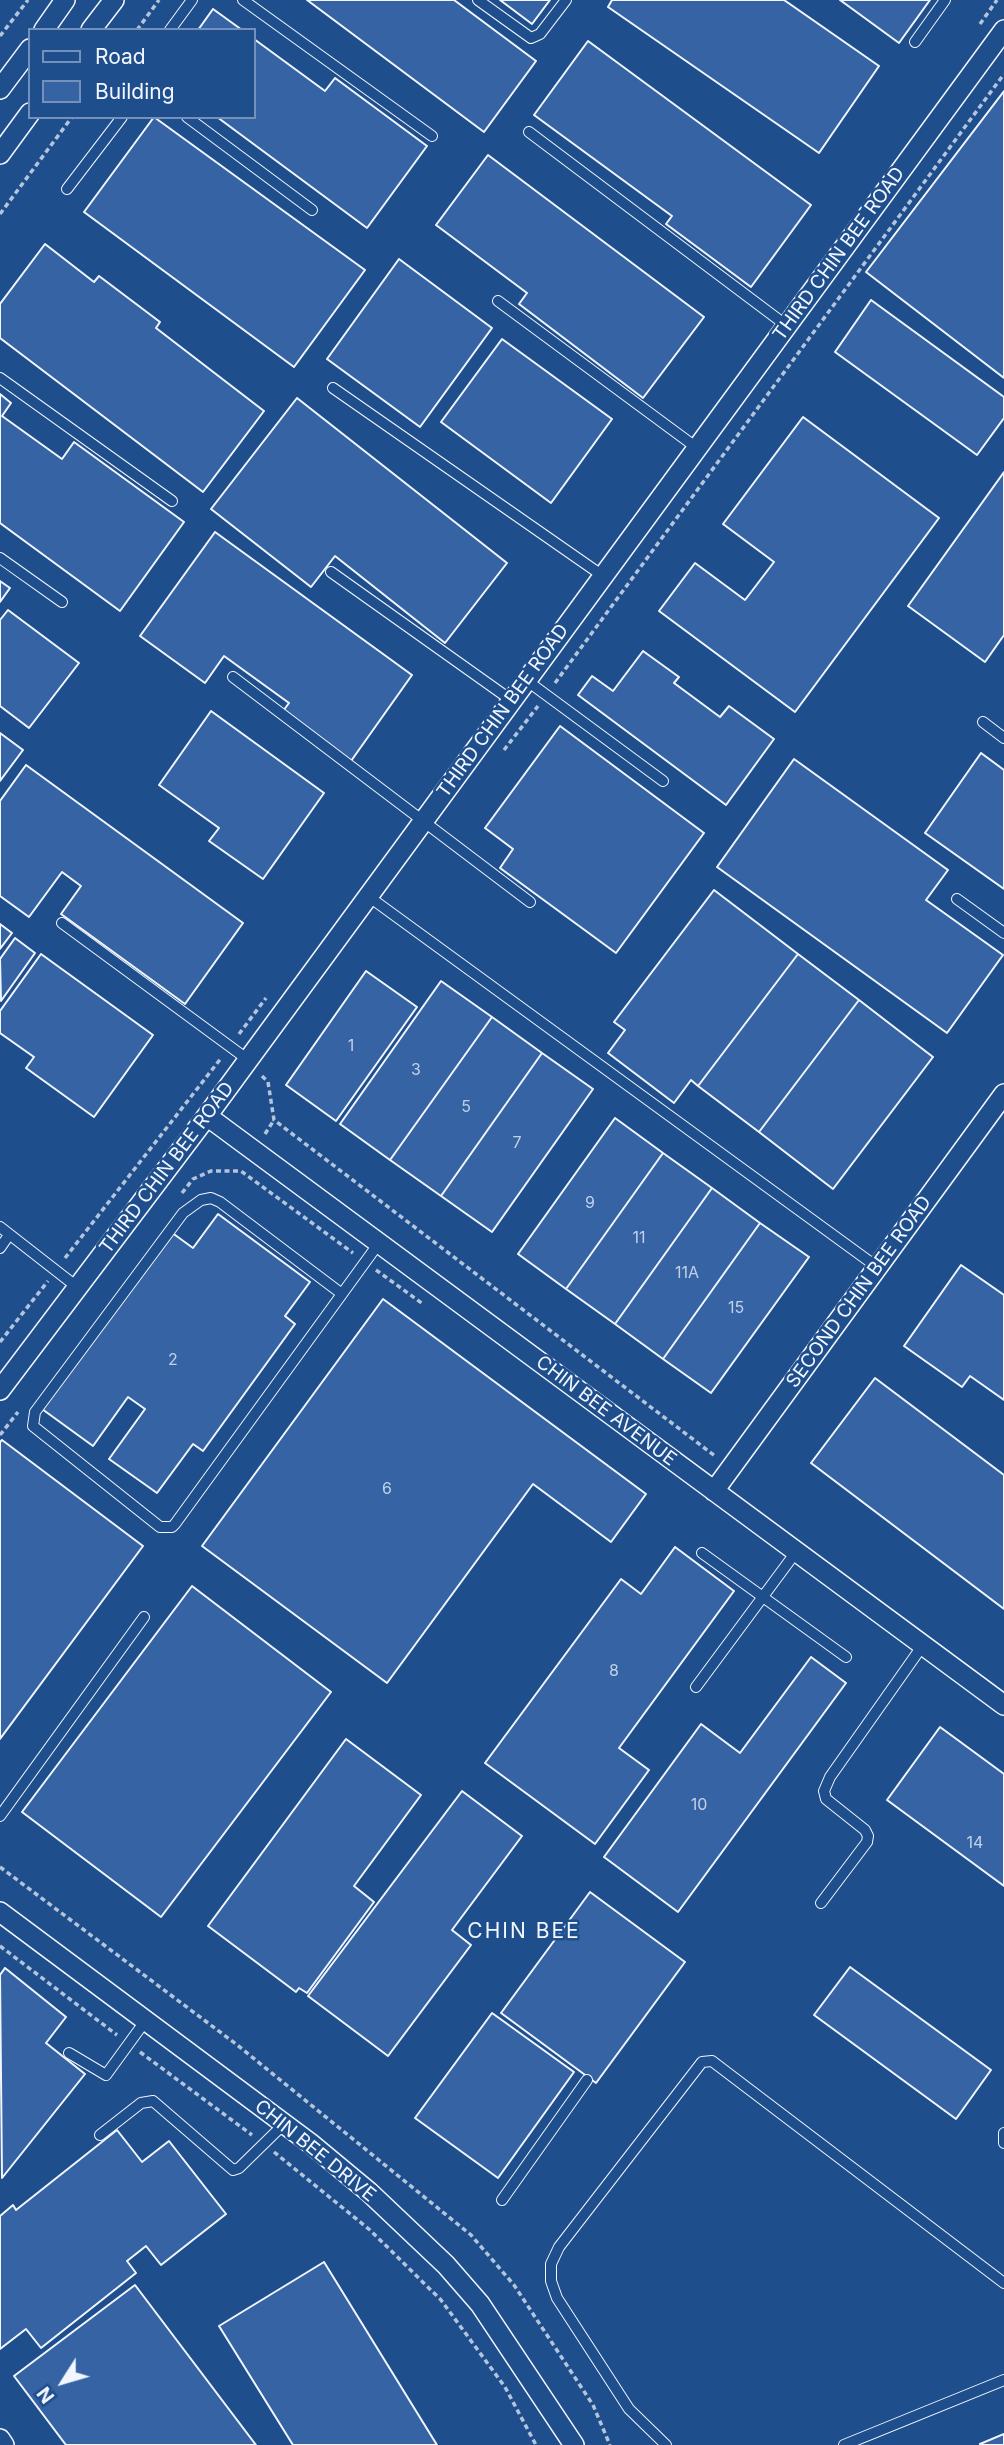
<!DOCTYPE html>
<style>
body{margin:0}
#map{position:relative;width:1004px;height:2445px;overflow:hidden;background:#1f4e8c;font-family:Inter,sans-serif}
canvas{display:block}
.legend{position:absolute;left:28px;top:28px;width:228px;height:91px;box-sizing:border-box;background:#1f4e8c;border:2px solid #7391ba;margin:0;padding:9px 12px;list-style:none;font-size:21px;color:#f2f6ff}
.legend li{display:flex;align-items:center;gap:14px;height:35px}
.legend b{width:35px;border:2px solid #7391ba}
.north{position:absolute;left:28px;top:2347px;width:70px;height:70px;-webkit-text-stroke:5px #1f4e8c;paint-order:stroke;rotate:233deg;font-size:19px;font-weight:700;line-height:28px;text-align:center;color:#f2f6ff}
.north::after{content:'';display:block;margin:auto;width:24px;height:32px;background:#f2f6ff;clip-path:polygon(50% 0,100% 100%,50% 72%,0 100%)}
</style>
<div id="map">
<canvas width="1004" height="2445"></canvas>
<ul class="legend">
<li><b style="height:9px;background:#1f4e8c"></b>Road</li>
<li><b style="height:19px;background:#3563a3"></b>Building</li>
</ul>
<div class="north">N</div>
</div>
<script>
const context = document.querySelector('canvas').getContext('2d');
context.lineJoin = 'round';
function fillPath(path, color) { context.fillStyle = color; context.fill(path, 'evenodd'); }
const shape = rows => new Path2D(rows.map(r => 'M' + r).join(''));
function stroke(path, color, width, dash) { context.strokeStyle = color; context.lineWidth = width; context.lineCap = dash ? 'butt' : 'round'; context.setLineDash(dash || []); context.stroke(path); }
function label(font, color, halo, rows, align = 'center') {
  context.font = font + ' Inter,sans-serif'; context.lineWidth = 5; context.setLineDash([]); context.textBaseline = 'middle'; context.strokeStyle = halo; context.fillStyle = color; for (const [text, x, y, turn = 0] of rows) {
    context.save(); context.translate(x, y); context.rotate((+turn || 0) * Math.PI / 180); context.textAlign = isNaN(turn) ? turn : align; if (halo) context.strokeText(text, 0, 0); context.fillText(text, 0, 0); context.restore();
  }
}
const building = shape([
 [307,0,454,0,536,61,484,132,307,0],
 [500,0,550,0,532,24,500,0],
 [612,0,784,0,879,66,819,153,608,7,612,0],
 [840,0,930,0,899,43,840,0],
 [213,9,242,30,198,30,213,9],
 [254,39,325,91,335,78,427,146,367,228,217,117,254,117,254,39],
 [588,41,811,205,751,287,666,224,672,216,534,115,588,41],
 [1004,91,1004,378,866,272,1004,91],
 [154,117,365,270,294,367,84,212,154,117],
 [488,155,704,317,643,398,519,304,527,293,436,225,488,155],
 [45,244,94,282,99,276,160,322,156,328,264,411,203,492,0,338,0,304,45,244],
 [399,259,492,328,420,427,327,359,399,259],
 [871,300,1004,397,1004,418,977,455,835,352,871,300],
 [502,339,612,419,551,503,441,422,502,339],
 [0,394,11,403,2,416,62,459,74,442,184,522,120,611,0,523,0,394],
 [297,398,507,563,445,643,335,556,311,587,211,509,297,398],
 [803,417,939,518,795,712,659,611,695,563,745,600,774,562,723,524,803,417],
 [1004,472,1004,635,985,662,908,606,1004,472],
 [215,532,412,675,351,761,283,711,289,703,224,656,205,683,140,636,215,532],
 [0,581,10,588,0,602,0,581],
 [8,610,79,663,29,728,0,706,0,620,8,610],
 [643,651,679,677,674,683,720,717,729,706,774,739,726,805,578,695,592,676,613,691,643,651],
 [211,711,324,793,263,879,209,841,219,828,159,785,211,711],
 [560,726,704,833,616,953,500,868,513,849,485,828,560,726],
 [0,733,23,750,0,781,0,733],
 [981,753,1004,770,1004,889,925,833,981,753],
 [794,759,948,870,926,900,1003,955,947,1033,717,867,794,759],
 [26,765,243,923,185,1004,61,914,81,886,62,872,29,917,0,896,0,801,26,765],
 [714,890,798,954,698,1086,691,1080,674,1103,608,1053,625,1030,614,1022,714,890],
 [0,924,12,933,0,949,0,924],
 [15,938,35,953,1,1001,0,959,15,938],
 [41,954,153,1035,94,1117,26,1068,34,1057,0,1033,0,1011,41,954],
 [798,954,859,1000,759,1132,698,1086,798,954],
 [366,971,417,1007,336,1121,286,1085,366,971],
 [441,981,492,1017,390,1160,340,1124,441,981],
 [859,1000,933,1057,833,1189,759,1132,859,1000],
 [492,1017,542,1053,441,1196,390,1160,492,1017],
 [542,1053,593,1089,492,1232,441,1196,542,1053],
 [615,1118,663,1153,566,1289,518,1254,615,1118],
 [663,1153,712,1188,615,1324,566,1289,663,1153],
 [712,1188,760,1223,663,1359,615,1324,712,1188],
 [218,1214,310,1282,285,1316,295,1324,203,1451,193,1444,157,1493,109,1459,145,1409,128,1397,93,1446,42,1409,171,1232,193,1248,218,1214],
 [760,1223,809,1257,711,1393,663,1359,760,1223],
 [961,1265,1004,1295,1004,1400,970,1376,962,1387,904,1346,961,1265],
 [383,1299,646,1494,611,1542,533,1484,387,1683,202,1546,383,1299],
 [875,1378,1004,1475,1004,1609,811,1463,875,1378],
 [2,1440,143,1546,0,1739,0,1442,2,1440],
 [675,1547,734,1591,619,1748,649,1770,595,1844,485,1763,621,1579,641,1594,675,1547],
 [192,1586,331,1692,161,1917,22,1812,192,1586],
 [811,1657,846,1683,678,1912,604,1857,701,1724,740,1753,811,1657],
 [940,1727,1004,1774,1004,1886,887,1800,940,1727],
 [346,1739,421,1795,354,1886,374,1902,307,1993,299,1988,296,1992,208,1926,346,1739],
 [462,1791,522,1836,452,1930,471,1945,388,2056,308,1996,462,1791],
 [590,1892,685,1962,596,2083,501,2013,590,1892],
 [850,1967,991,2070,956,2119,814,2015,850,1967],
 [5,1968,66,2017,46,2043,85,2074,2,2178,0,1975,5,1968],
 [492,2013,574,2072,498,2178,415,2118,492,2013],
 [117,2130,142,2162,169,2141,226,2214,161,2265,146,2246,127,2261,136,2273,41,2348,26,2329,0,2349,0,2216,13,2205,16,2210,117,2130],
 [324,2262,437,2445,293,2445,219,2326,324,2262],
 [135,2285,256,2445,66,2445,14,2376,135,2285],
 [1004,2434,1004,2445,980,2445,980,2444,1004,2434]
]);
fillPath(building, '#3563a3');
stroke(building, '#f2f6ff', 2);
const service = shape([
 [243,0,432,136],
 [478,0,531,38,540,34,566,0],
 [170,30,192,0],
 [915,42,945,0],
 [187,117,312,210],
 [529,132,787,326],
 [67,189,122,117],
 [498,301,697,448],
 [0,378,172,501],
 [333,388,603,576],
 [0,558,62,602],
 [331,572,511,700],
 [233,677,530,902],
 [526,680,663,781],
 [983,722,1004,738],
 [368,896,877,1267],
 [957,899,1004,933],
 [62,923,247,1059],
 [0,1227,77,1287],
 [0,1248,9,1235],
 [342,1294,220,1202,211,1198,201,1200,183,1213,35,1412,33,1426,160,1527,172,1527,175,1524,379,1243],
 [702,1553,846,1657],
 [696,1687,796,1552],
 [0,1816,144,1617],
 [821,1903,867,1842,868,1836,865,1830,826,1799,824,1791,830,1777,923,1645],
 [69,2053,106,2075,146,2020],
 [1004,2133,1004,2143],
 [100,2135,141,2103,153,2101,233,2170,239,2168,284,2124],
 [502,2200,587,2080],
 [666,2445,629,2409,557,2298,551,2281,551,2264,559,2247,702,2062,712,2061,1004,2283],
 [844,2445,1004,2380]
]);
const minor = shape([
 [44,30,65,0],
 [91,30,114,0],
 [0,89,30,49],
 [0,154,30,113],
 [207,1116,1004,1705],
 [0,1390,207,1116,1004,30],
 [714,1491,1004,1094],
 [0,1912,310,2143,369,2192,446,2265,480,2304,574,2445],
 [0,2439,4,2445]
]);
stroke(service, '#f2f6ff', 12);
stroke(minor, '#f2f6ff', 22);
stroke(shape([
 [980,24,997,0],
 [137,30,159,0],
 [0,36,28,0],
 [0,214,72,117],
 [555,683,1004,74],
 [504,750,538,706],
 [239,1034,266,998],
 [262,1076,268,1082,274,1120,715,1456],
 [265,1134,274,1120],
 [182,1193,193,1179,211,1171,241,1171,353,1253],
 [65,1258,222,1057],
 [376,1270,423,1304],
 [0,1342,48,1281],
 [0,1435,18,1412],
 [0,1867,236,2044,471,2235,514,2285,593,2405,610,2445],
 [0,1946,117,2035],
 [140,2052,252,2135],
 [274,2152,370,2230,441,2300,505,2387,536,2445]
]), '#b3c4dc', 3.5, [5, 3.5]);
stroke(service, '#1f4e8c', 10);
stroke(minor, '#1f4e8c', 19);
label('16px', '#c3d1e8', null, [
 ["1",351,1046],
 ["3",416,1070],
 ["5",466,1107],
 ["7",517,1143],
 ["9",590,1203],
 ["11",639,1238],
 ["11A",687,1273],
 ["15",736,1308],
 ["2",173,1360],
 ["6",387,1489],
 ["8",614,1671],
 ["10",699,1805],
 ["14",975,1843]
]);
label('19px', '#f2f6ff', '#1f4e8c', [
 ["THIRD CHIN BEE ROAD",839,254,-54],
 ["THIRD CHIN BEE ROAD",503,711,-54],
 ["THIRD CHIN BEE ROAD",167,1168,-53],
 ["SECOND CHIN BEE ROAD",859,1292,-54],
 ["CHIN BEE AVENUE",606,1411,37],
 ["CHIN BEE DRIVE",315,2151,39]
]);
context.letterSpacing = '2px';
label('21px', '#f2f6ff', '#1f4e8c', [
 ["CHIN BEE",524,1932]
]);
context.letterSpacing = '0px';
</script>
